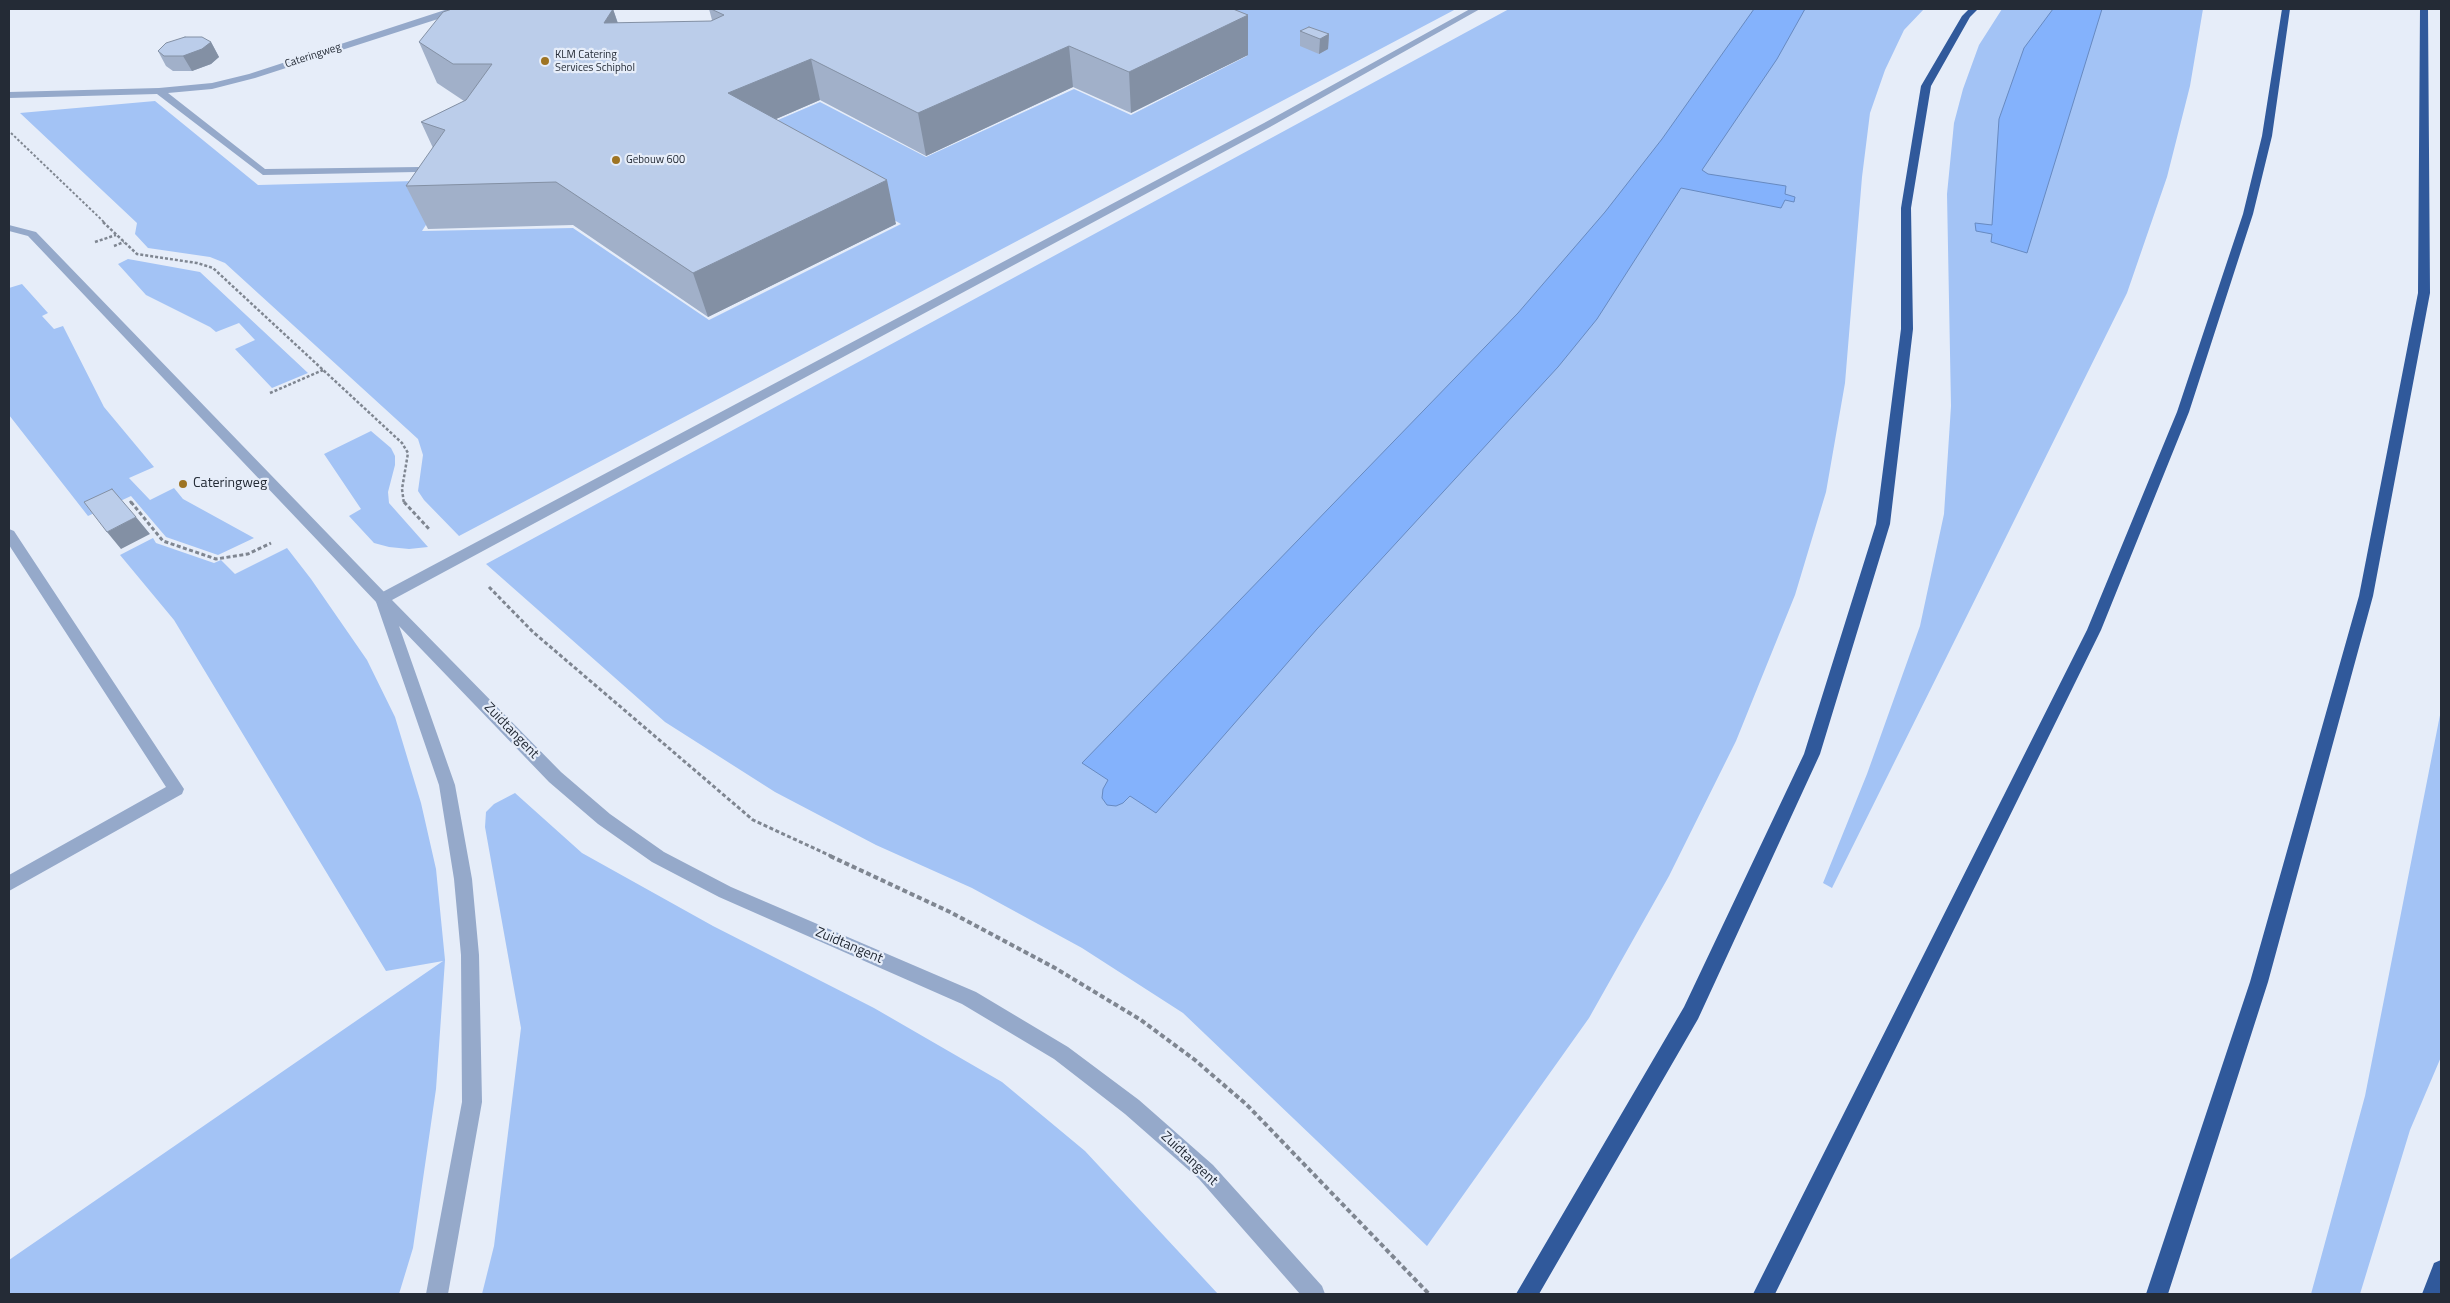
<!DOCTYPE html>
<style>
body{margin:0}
#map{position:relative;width:2450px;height:1303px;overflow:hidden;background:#e6edf9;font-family:"Titillium Web",sans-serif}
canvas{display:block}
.frame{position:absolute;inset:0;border:10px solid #242b36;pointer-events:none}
</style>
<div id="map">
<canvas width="2450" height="1303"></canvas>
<div class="frame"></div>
</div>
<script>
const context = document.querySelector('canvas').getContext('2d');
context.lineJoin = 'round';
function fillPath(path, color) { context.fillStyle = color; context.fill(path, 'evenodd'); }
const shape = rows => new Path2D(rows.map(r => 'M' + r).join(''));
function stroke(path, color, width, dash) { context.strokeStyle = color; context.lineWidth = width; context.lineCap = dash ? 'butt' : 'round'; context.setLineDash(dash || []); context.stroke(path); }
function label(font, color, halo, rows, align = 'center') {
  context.font = font + ' "Titillium Web",sans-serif'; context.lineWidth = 4.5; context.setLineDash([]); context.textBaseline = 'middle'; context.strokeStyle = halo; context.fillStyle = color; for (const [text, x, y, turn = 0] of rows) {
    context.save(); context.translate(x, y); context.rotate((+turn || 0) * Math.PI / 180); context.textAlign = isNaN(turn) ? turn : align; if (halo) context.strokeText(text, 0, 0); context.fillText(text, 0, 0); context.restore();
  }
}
fillPath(shape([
 [1240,9,1456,9,459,536,424,500,418,491,423,455,418,439,225,263,210,257,148,248,135,234,137,223,20,113,155,101,258,185,455,180,422,231,573,228,709,320,901,224,743,135,820,102,926,157,1074,89,1131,115,1247,56,1191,32],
 [1509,9,1924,9,1904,30,1885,70,1870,113,1862,177,1845,383,1826,492,1795,595,1736,741,1669,876,1589,1018,1427,1246,1183,1013,1082,948,972,888,876,845,775,792,665,722,486,564],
 [2002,9,2203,9,2190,86,2167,177,2127,293,1832,888,1823,883,1867,774,1920,626,1944,514,1951,406,1947,194,1954,123,1963,89,1979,45],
 [128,259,200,272,308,373,272,388,235,349,255,340,239,323,216,332,210,327,146,295,118,264],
 [22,284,48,313,42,316,54,329,63,326,104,407,154,467,129,478,150,500,174,488,183,499,254,538,218,555,166,537,131,496,88,516,9,415,9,288],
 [371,431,391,448,395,456,395,465,388,492,389,503,428,547,409,549,389,547,374,543,349,516,361,509,324,454],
 [153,538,156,543,214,563,221,560,235,574,287,548,311,579,367,660,395,717,421,803,436,869,445,960,436,1089,413,1248,399,1294,9,1294,9,1260,443,961,386,971,174,620,120,555],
 [2441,710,2441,1057,2410,1130,2360,1294,2311,1294,2365,1096],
 [515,793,582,853,713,926,874,1008,1002,1082,1085,1151,1218,1294,482,1294,494,1246,521,1028,485,827,486,812,494,804]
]), '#a3c3f5');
const water = shape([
 [1754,9,1805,9,1777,59,1702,170,1708,174,1786,186,1785,194,1795,197,1794,202,1785,200,1781,208,1681,188,1597,319,1558,367,1317,629,1156,813,1130,796,1123,803,1116,806,1107,805,1102,798,1103,789,1108,780,1082,763,1518,313,1605,212,1662,139,1754,9],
 [2053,9,2102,9,2027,253,1991,242,1992,234,1976,231,1975,223,1992,225,1999,119,2024,48,2053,9]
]);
fillPath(water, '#84b2fc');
stroke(water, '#678ac1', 1);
stroke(shape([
 [11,133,105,223]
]), '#7f8691', 2, [2.5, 2]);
stroke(shape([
 [103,222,137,254,197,263,213,268,402,443,408,453,402,489,404,504],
 [95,242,116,235],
 [114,246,124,242],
 [270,393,323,370],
 [130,501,132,504]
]), '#7f8691', 2.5, [3, 2]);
stroke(shape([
 [131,502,163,541,216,559,248,554,271,543],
 [404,502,429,529],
 [489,587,533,632,753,820,833,857]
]), '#7f8691', 3, [4, 2.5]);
stroke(shape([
 [830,856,950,912,1055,968,1141,1020,1195,1060,1247,1105,1429,1294]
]), '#7f8691', 4, [5, 3]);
fillPath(shape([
 [448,9,469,9,255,78,212,89,168,93,265,169,420,167,420,171,416,172,263,175,157,94,9,98,9,92,159,88,212,83,249,74,448,9],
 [1470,9,1480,9,1270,127,392,600,561,772,610,814,664,852,731,887,976,992,1068,1047,1139,1100,1213,1165,1322,1286,1325,1294,1300,1294,1199,1179,1125,1114,1054,1059,962,1004,719,897,652,862,598,824,549,782,399,626,455,785,472,879,479,955,482,1102,448,1294,426,1294,462,1102,461,955,454,879,439,785,375,599,377,595,1264,123,1470,9],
 [9,529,14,531,184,789,182,794,9,891,9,875,166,787,9,545,9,529]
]), '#95a9ca');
fillPath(shape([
 [9,225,36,232,387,595,389,599,387,603,377,603,28,236,9,231,9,225]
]), '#95a9ca');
fillPath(shape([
 [1969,9,1978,9,1970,17,1931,86,1911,208,1913,329,1890,524,1820,754,1698,1019,1539,1294,1516,1294,1684,1007,1804,754,1876,524,1901,329,1901,208,1921,86,1962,16,1969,9],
 [2282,9,2290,9,2272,136,2253,214,2189,412,2101,630,1775,1294,1753,1294,2087,630,2177,412,2243,214,2262,136,2282,9],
 [2420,9,2428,9,2430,293,2373,596,2268,982,2168,1294,2146,1294,2250,982,2359,596,2418,293,2420,9],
 [2441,1260,2441,1294,2422,1294,2434,1263,2441,1260]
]), '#30599b');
fillPath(shape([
 [452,9,613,9,618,23,711,21,712,20,709,9,1238,9,1236,10,1248,15,1248,55,1131,113,1073,87,926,156,820,100,776,119,896,224,708,317,573,225,428,229,406,186,433,148,421,122,464,101,437,83,419,42],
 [1300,31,1329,34,1328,49,1319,54,1300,46],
 [211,42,219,57,211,64,192,71,173,71,166,66,158,51]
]), '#a1b0c9');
fillPath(shape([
 [613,9,626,48,604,23],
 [1248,15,1248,55,1131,113,1129,72],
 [1329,34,1328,49,1319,54,1320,39],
 [211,42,219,57,211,64,192,71,183,56],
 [1069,46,1073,87,926,156,918,113],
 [811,59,820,100,739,135,728,93],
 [887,180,896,224,708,317,693,273],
 [136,517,150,534,121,549,107,532]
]), '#8390a4');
const building = shape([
 [452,9,613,9,604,23,711,21,724,15,711,9,1233,9,1248,15,1129,72,1069,46,918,113,811,59,728,93,887,180,693,273,556,182,406,186,445,130,421,122,466,100,492,64,453,64,419,42,443,12,452,9],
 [1309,27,1329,34,1320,39,1300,31,1309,27],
 [185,37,202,37,211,42,202,49,183,56,164,56,158,51,166,43,185,37],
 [112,489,136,517,107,532,84,502,112,489]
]);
fillPath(building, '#bbcdea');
stroke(building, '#8390a4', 1);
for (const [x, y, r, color] of [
 [545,61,5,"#9e7423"],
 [616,160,5,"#9e7423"],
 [183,484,5,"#9e7423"]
]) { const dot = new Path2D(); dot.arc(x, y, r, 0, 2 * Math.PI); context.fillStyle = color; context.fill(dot); stroke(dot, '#e6edf9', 2); }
label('11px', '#242b36', '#e6edf9', [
 ["KLM Catering",555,55],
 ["Services Schiphol",555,68],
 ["Gebouw 600",626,160]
], 'left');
label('11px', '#242b36', '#e6edf9', [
 ["Cateringweg",313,56,-18]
]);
label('14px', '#242b36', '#e6edf9', [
 ["Cateringweg",193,484]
], 'left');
label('14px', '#242b36', '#e6edf9', [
 ["Zuidtangent",511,731,46],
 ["Zuidtangent",849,946,23],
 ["Zuidtangent",1189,1159,43]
]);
</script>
